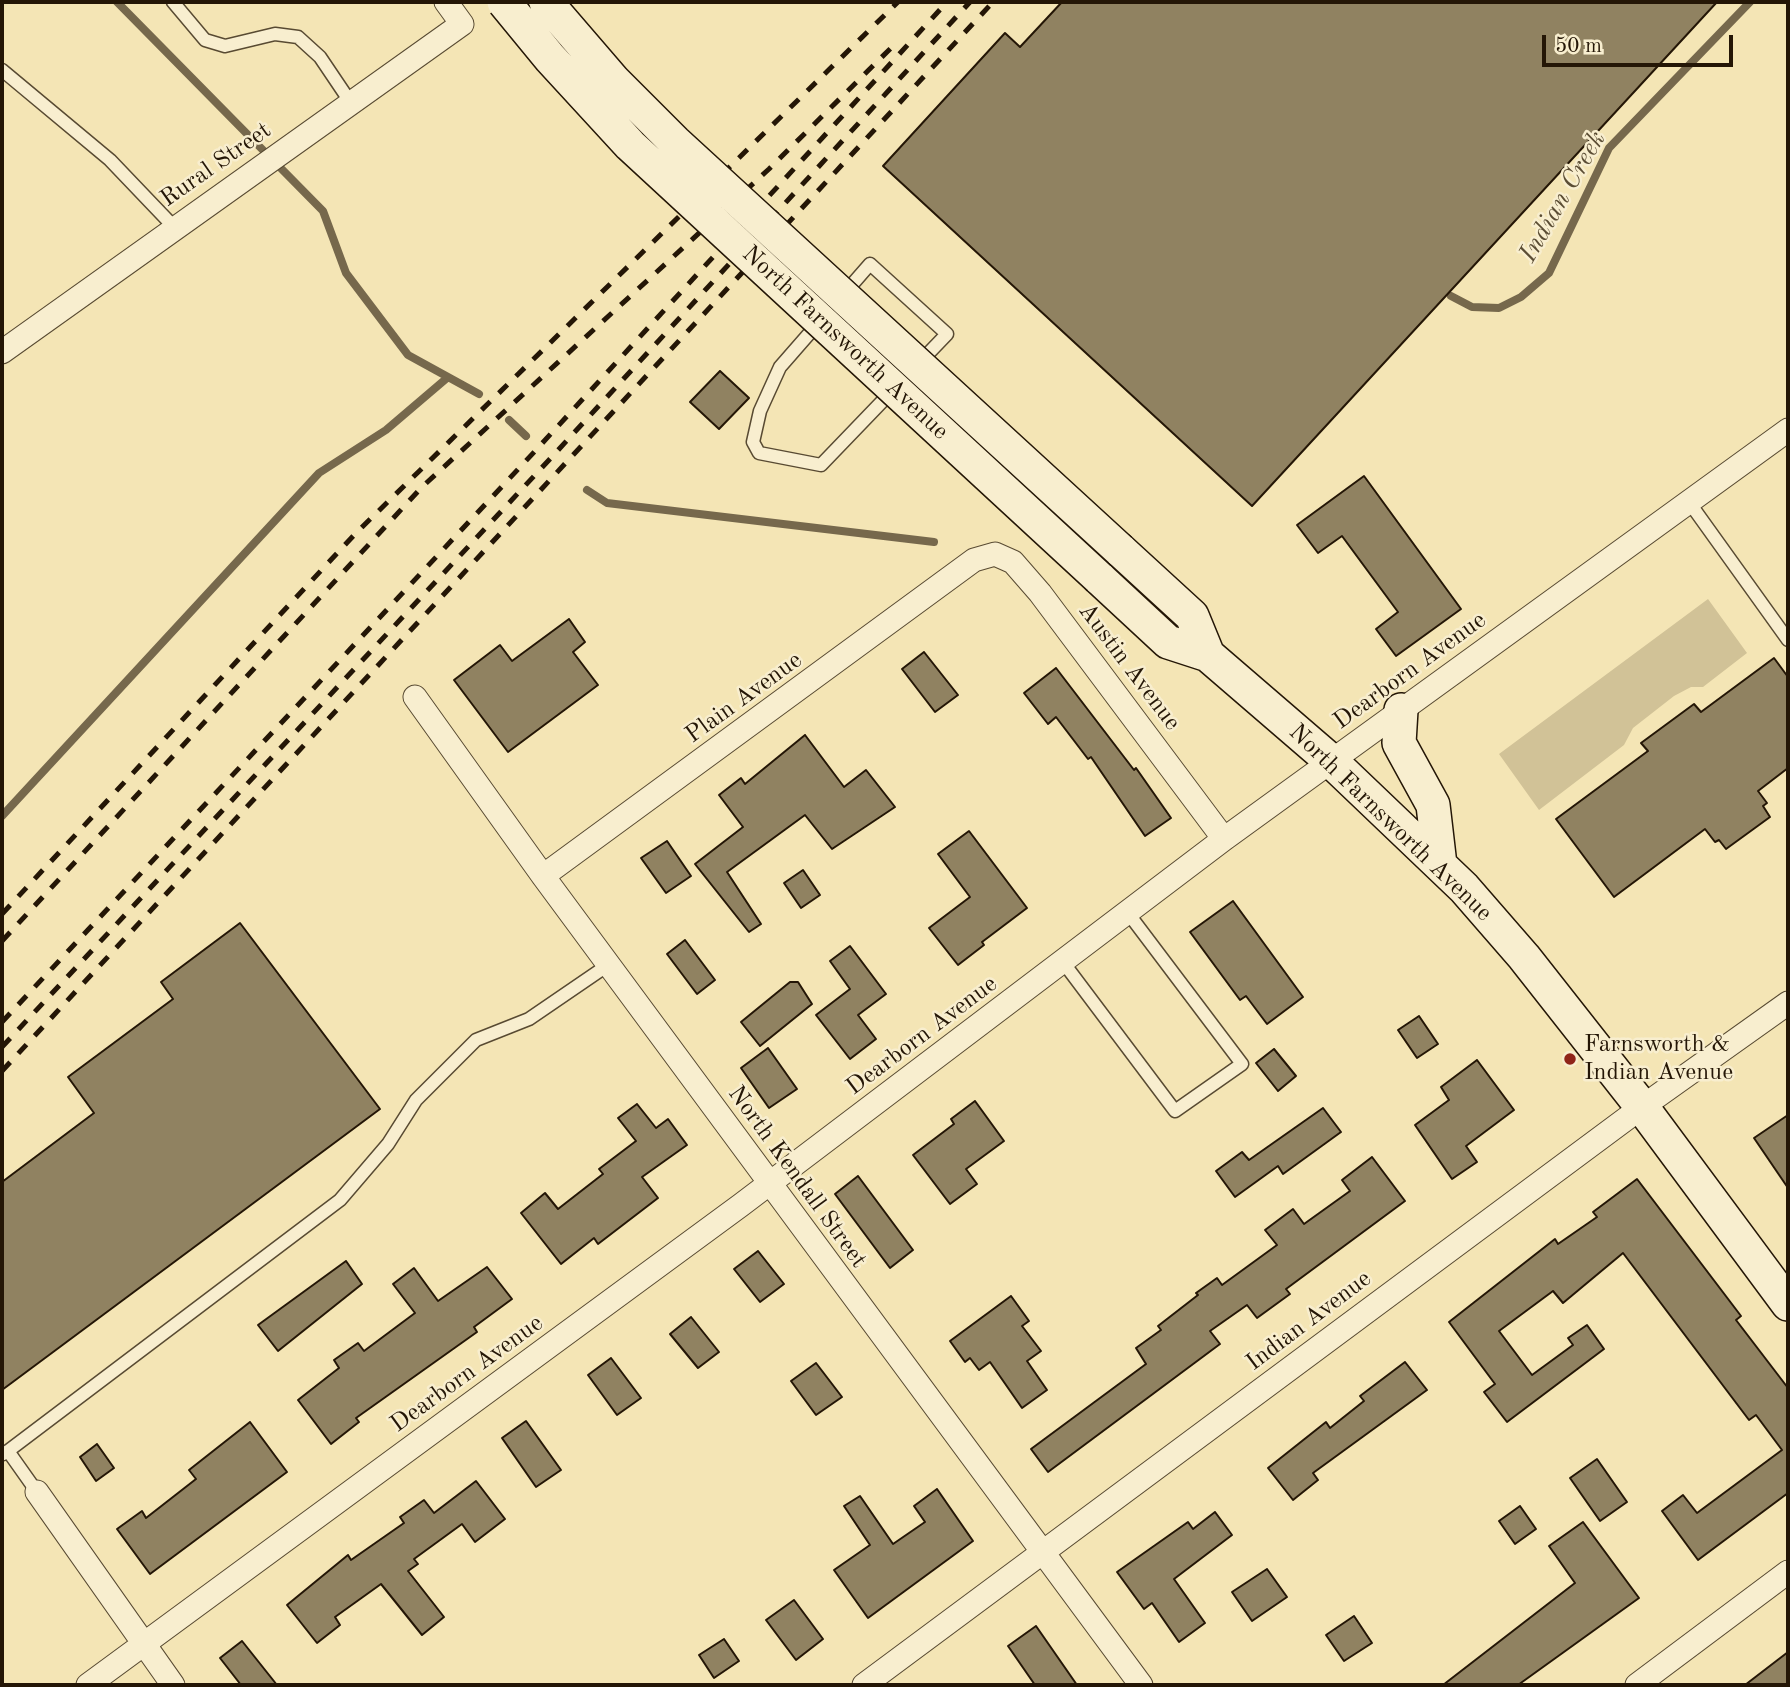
<!DOCTYPE html>
<style>
body{margin:0}
#map{position:relative;width:1790px;height:1687px;overflow:hidden;background:#f4e5b5;font-family:"Old Standard TT",serif}
canvas{display:block}
.frame{position:absolute;inset:0;border:4px solid #241606;pointer-events:none}
.scale{position:absolute;left:1542px;top:35px;width:191px;height:32px;box-sizing:border-box;border:4px solid #241606;border-top:0;padding-left:9px;font-size:21px;line-height:24px;white-space:nowrap;color:#241606;-webkit-text-stroke:5px #f8eecf;paint-order:stroke}
</style>
<div id="map">
<canvas width="1790" height="1687"></canvas>
<div class="frame"></div>
<div class="scale">50 m</div>
</div>
<script>
const context = document.querySelector('canvas').getContext('2d');
context.lineJoin = 'round';
function fillPath(path, color) { context.fillStyle = color; context.fill(path, 'evenodd'); }
const shape = rows => new Path2D(rows.map(r => 'M' + r).join(''));
function stroke(path, color, width, dash) { context.strokeStyle = color; context.lineWidth = width; context.lineCap = dash ? 'butt' : 'round'; context.setLineDash(dash || []); context.stroke(path); }
function label(font, color, halo, rows, align = 'center') {
  context.font = font + ' "Old Standard TT",serif'; context.lineWidth = 5; context.setLineDash([]); context.textBaseline = 'middle'; context.strokeStyle = halo; context.fillStyle = color; for (const [text, x, y, turn = 0] of rows) {
    context.save(); context.translate(x, y); context.rotate((+turn || 0) * Math.PI / 180); context.textAlign = isNaN(turn) ? turn : align; if (halo) context.strokeText(text, 0, 0); context.fillText(text, 0, 0); context.restore();
  }
}
fillPath(shape([
 [1708,599,1747,653,1703,687,1691,687,1674,696,1633,728,1624,745,1539,810,1499,754]
]), '#d1c297');
stroke(shape([
 [117,2,323,211,346,273,408,355,479,394],
 [1451,296,1472,307,1499,308,1521,297,1549,273,1609,148,1750,2],
 [509,420,526,436],
 [587,490,607,503,934,542],
 [2,816,319,473,386,430,447,378]
]), '#76684c', 8);
const building = shape([
 [1062,2,1717,2,1252,506,883,166,1005,33,1020,47,1062,2],
 [720,371,749,398,719,429,690,402,720,371],
 [1364,476,1461,609,1396,656,1376,629,1398,612,1342,536,1318,553,1297,525,1364,476],
 [569,619,585,642,573,652,598,685,508,752,454,680,500,645,512,661,569,619],
 [924,652,958,695,935,712,902,669,924,652],
 [1774,658,1788,677,1788,768,1758,791,1767,803,1763,806,1770,817,1726,849,1719,840,1715,842,1705,829,1614,897,1556,819,1648,751,1641,743,1694,704,1701,712,1774,658],
 [1056,668,1134,770,1136,768,1171,818,1145,836,1091,757,1088,759,1056,717,1048,724,1024,693,1056,668],
 [805,735,844,787,866,770,895,807,832,849,805,815,727,872,761,924,749,932,695,864,743,827,719,795,741,778,745,784,805,735],
 [969,831,1027,908,982,942,984,945,958,965,929,928,970,897,938,854,969,831],
 [667,841,691,876,666,893,641,858,667,841],
 [803,870,820,895,801,908,784,883,803,870],
 [1233,901,1303,997,1267,1024,1246,996,1240,1000,1190,932,1233,901],
 [240,923,380,1109,2,1390,2,1182,94,1113,68,1077,173,999,161,982,240,923],
 [685,940,715,980,697,994,667,954,685,940],
 [850,946,886,994,858,1015,876,1039,850,1059,816,1015,850,989,830,961,850,946],
 [790,982,798,982,812,1004,760,1046,741,1022,790,982],
 [1419,1016,1438,1044,1417,1058,1398,1030,1419,1016],
 [768,1048,797,1089,769,1108,741,1068,768,1048],
 [1274,1049,1296,1076,1278,1091,1256,1063,1274,1049],
 [1477,1060,1514,1110,1466,1146,1477,1162,1452,1179,1415,1125,1449,1100,1441,1087,1477,1060],
 [975,1101,1004,1141,966,1169,977,1184,950,1204,913,1155,954,1124,951,1119,975,1101],
 [637,1104,656,1128,668,1119,687,1145,642,1177,658,1198,598,1244,594,1238,561,1264,521,1213,545,1193,558,1209,603,1174,599,1169,636,1141,618,1118,637,1104],
 [1323,1108,1341,1132,1283,1174,1278,1166,1235,1197,1216,1171,1242,1152,1249,1160,1323,1108],
 [1788,1115,1788,1188,1754,1138,1788,1115],
 [1372,1157,1405,1201,1286,1289,1290,1294,1257,1318,1247,1305,1210,1331,1220,1344,1048,1472,1031,1449,1146,1364,1136,1348,1161,1330,1158,1326,1198,1295,1196,1293,1217,1278,1222,1285,1277,1245,1265,1230,1293,1209,1304,1224,1350,1191,1342,1180,1372,1157],
 [858,1176,913,1250,890,1268,835,1194,858,1176],
 [1637,1179,1741,1316,1736,1320,1788,1388,1788,1493,1698,1560,1662,1511,1683,1495,1697,1513,1782,1450,1756,1415,1749,1420,1623,1253,1563,1303,1553,1291,1499,1331,1532,1375,1573,1345,1568,1338,1587,1325,1604,1349,1507,1422,1484,1392,1495,1384,1449,1322,1555,1239,1558,1244,1597,1217,1593,1212,1637,1179],
 [758,1251,784,1284,760,1302,734,1269,758,1251],
 [346,1261,362,1284,278,1351,258,1325,346,1261],
 [487,1267,512,1299,474,1327,477,1332,356,1418,359,1422,331,1444,298,1400,339,1368,334,1360,358,1343,364,1351,415,1313,393,1284,414,1268,438,1301,487,1267],
 [1011,1296,1029,1321,1022,1326,1041,1351,1027,1361,1047,1390,1022,1408,990,1362,979,1370,970,1358,965,1362,950,1341,1011,1296],
 [691,1317,719,1352,698,1368,670,1334,691,1317],
 [611,1358,641,1398,617,1415,588,1375,611,1358],
 [1405,1362,1427,1390,1313,1473,1318,1480,1293,1500,1268,1468,1326,1422,1330,1428,1364,1401,1360,1396,1405,1362],
 [816,1363,842,1397,816,1415,791,1381,816,1363],
 [526,1421,561,1470,536,1487,502,1438,526,1421],
 [250,1422,287,1472,150,1574,117,1529,142,1511,146,1518,196,1479,189,1470,250,1422],
 [97,1444,114,1468,96,1481,80,1457,97,1444],
 [1597,1459,1627,1502,1600,1521,1570,1478,1597,1459],
 [476,1481,505,1519,475,1542,462,1524,414,1559,418,1564,408,1571,444,1617,422,1635,381,1584,335,1617,340,1625,317,1643,287,1605,348,1555,351,1560,404,1523,400,1517,424,1500,434,1513,476,1481],
 [937,1489,973,1541,868,1618,834,1570,870,1545,844,1506,860,1496,893,1544,925,1522,914,1506,937,1489],
 [1520,1506,1536,1529,1515,1544,1499,1521,1520,1506],
 [1215,1512,1232,1535,1174,1579,1205,1623,1179,1642,1152,1603,1144,1609,1117,1572,1188,1522,1193,1529,1215,1512],
 [1583,1522,1639,1598,1518,1685,1443,1685,1575,1583,1549,1546,1583,1522],
 [1267,1569,1287,1597,1252,1621,1232,1592,1267,1569],
 [794,1600,823,1639,796,1660,766,1620,794,1600],
 [1354,1616,1372,1643,1344,1661,1326,1635,1354,1616],
 [1036,1626,1077,1685,1035,1685,1008,1646,1036,1626],
 [724,1639,739,1661,714,1678,699,1655,724,1639],
 [242,1641,277,1685,241,1685,220,1658,242,1641],
 [1788,1652,1788,1685,1745,1685,1788,1652]
]);
fillPath(building, '#908261');
stroke(building, '#241606', 2);
const service = shape([
 [173,2,205,40,225,46,275,34,298,37,320,57,351,103],
 [2,70,110,160,174,227],
 [870,264,947,334,821,465,759,453,753,442,760,411,780,367,870,264],
 [1689,502,1788,640],
 [1063,962,1175,1111,1242,1064,1128,913],
 [8,1451,340,1200,388,1144,416,1100,476,1040,529,1019,608,965],
 [3,1454,8,1451,37,1492]
]);
const minor = shape([
 [2,352,462,24,446,2],
 [415,697,543,876,1141,1685],
 [543,876,974,560,995,554,1013,562,1040,593,1224,839],
 [37,1492,173,1685],
 [88,1685,741,1205,1224,839,1788,430],
 [864,1685,1642,1107,1788,1003],
 [1637,1685,1788,1572]
]);
const secondary = shape([
 [1120,550,1192,616,1208,655],
 [1099,578,1168,642,1208,655,1331,761,1464,888,1524,957,1642,1107,1788,1304],
 [1401,710,1399,743,1433,805,1440,865]
]);
stroke(service, '#584a32', 15);
stroke(minor, '#584a32', 25);
stroke(secondary, '#241606', 36);
stroke(service, '#f8eecf', 12);
stroke(minor, '#f8eecf', 23);
stroke(secondary, '#f8eecf', 33);
stroke(shape([
 [2,914,355,534,898,2],
 [2,941,422,487,769,169,898,41],
 [2,1022,536,450,947,2],
 [2,1047,549,460,970,2],
 [2,1071,993,2]
]), '#241606', 5, [12, 12]);
const secondaryBridge = shape([
 [504,2,550,58,630,145,1099,578],
 [546,2,614,81,675,142,1120,550]
]);
stroke(secondaryBridge, '#241606', 36, []);
stroke(secondaryBridge, '#f8eecf', 33);
for (const [x, y, r, color] of [
 [1570,1059,7,"#8f2418"]
]) { const dot = new Path2D(); dot.arc(x, y, r, 0, 2 * Math.PI); context.fillStyle = color; context.fill(dot); stroke(dot, '#f8eecf', 2.5); }
label('24px', '#241606', '#f8eecf', [
 ["Rural Street",216,165,-35],
 ["North Farnsworth Avenue",845,343,43],
 ["Austin Avenue",1129,667,53],
 ["Dearborn Avenue",1410,671,-36],
 ["Plain Avenue",744,698,-36],
 ["North Farnsworth Avenue",1390,823,44],
 ["Dearborn Avenue",922,1036,-37],
 ["North Kendall Street",797,1177,54],
 ["Indian Avenue",1309,1321,-37],
 ["Dearborn Avenue",467,1374,-36]
]);
label('24px', '#241606', '#f8eecf', [
 ["Farnsworth &",1584,1045],
 ["Indian Avenue",1584,1073]
], 'left');
label('italic 26px', '#5b4d34', '#f8eecf', [
 ["Indian Creek",1563,197,-60]
]);
</script>
